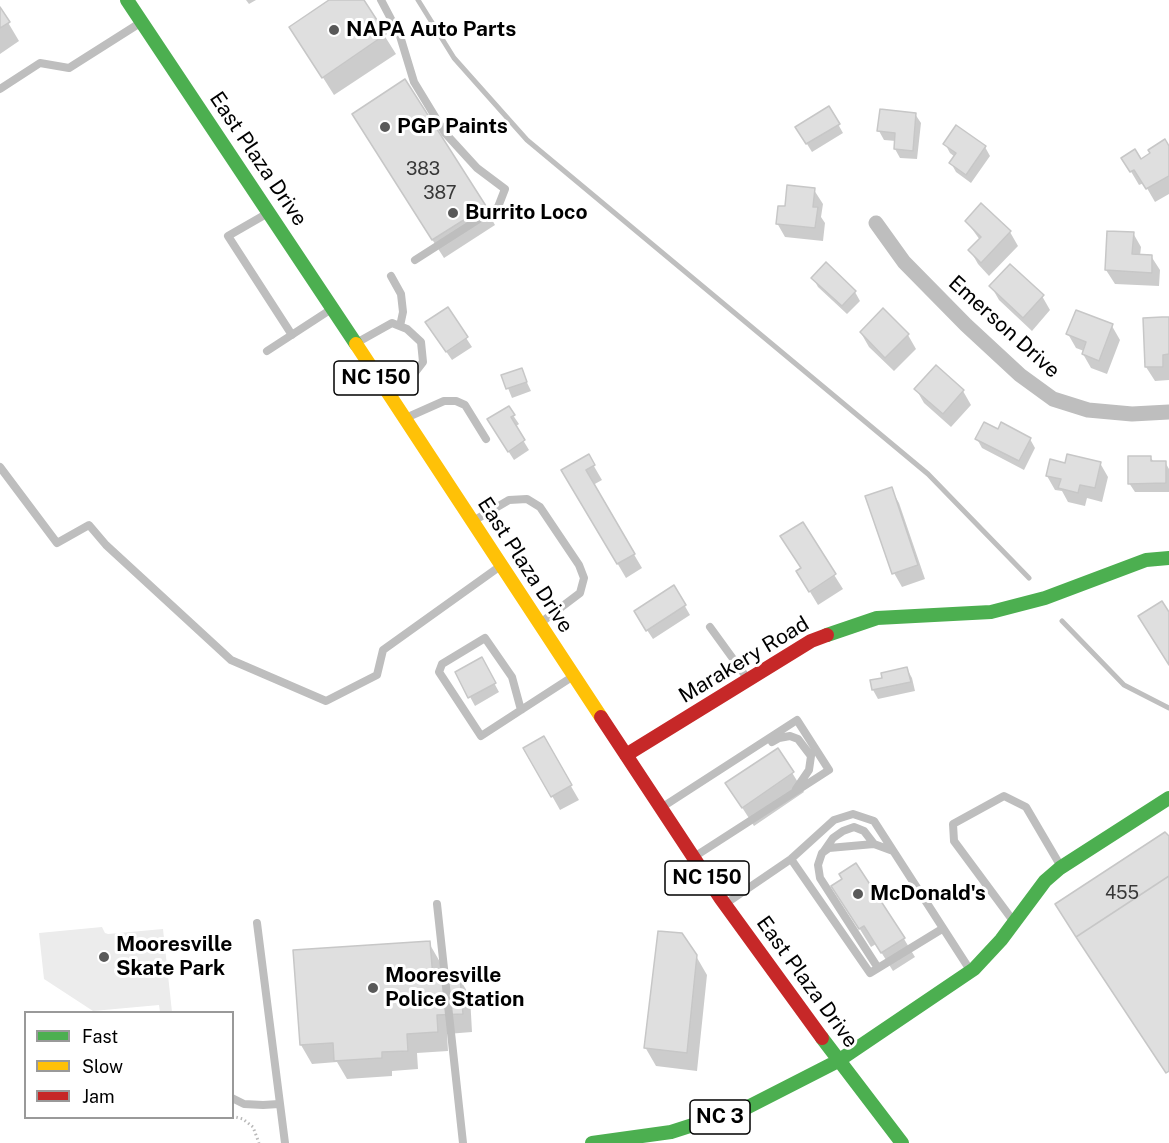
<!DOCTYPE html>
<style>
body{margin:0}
#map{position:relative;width:1169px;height:1143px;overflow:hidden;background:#fff;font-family:"Public Sans",sans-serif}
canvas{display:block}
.legend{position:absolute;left:24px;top:1011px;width:210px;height:108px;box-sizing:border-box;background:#fff;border:2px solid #999;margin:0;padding:8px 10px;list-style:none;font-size:18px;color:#000}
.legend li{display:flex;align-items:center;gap:12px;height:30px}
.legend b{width:30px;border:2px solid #999}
</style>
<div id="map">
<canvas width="1169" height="1143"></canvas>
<ul class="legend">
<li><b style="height:8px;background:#4caf50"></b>Fast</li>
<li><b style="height:8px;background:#ffc107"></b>Slow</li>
<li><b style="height:8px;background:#c62828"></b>Jam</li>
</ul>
</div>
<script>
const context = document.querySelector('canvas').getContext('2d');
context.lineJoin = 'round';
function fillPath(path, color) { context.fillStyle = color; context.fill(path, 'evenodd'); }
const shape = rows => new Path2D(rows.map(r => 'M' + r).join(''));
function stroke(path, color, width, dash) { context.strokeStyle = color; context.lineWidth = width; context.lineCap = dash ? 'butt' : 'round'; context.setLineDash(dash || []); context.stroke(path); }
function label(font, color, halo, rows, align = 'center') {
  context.font = font + ' "Public Sans",sans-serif'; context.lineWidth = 6; context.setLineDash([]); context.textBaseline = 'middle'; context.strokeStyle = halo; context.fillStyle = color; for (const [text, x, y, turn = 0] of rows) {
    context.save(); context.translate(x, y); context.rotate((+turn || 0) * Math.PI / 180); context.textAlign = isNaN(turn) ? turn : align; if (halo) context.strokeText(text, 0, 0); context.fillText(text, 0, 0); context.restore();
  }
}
fillPath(shape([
 [102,927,105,933,108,934,163,929,172,1012,160,1012,159,1005,93,1011,44,979,39,933]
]), '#ececec');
fillPath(shape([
 [246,0,256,0,249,4],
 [332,0,362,0,396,54,334,95,291,27],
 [0,9,19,41,0,54],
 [829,108,843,133,812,152,797,128],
 [915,114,921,123,917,159,900,158,895,149,896,141,884,140,879,131],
 [364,133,485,207,495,225,444,258],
 [945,144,985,147,990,156,971,183,956,172,951,163,955,157,950,153],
 [1169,149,1169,194,1155,202,1144,183,1139,185,1123,158,1140,161],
 [814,190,823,204,821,217,825,223,823,241,785,237,777,223,786,208],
 [967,222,1010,232,1018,246,989,276,978,264,970,250,980,240],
 [1133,233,1141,247,1140,256,1151,256,1160,270,1159,286,1115,284,1106,270],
 [813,278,855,292,860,301,847,314,818,287],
 [991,286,1042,296,1050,310,1032,331,999,300],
 [447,309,472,347,452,360,432,331],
 [1169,319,1169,380,1155,381,1146,367],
 [1112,326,1120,340,1107,374,1091,368,1083,354,1084,351,1076,348,1068,334],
 [861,333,908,335,916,349,894,371,869,347],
 [936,367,963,391,971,405,951,427,924,403,916,389],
 [521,370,531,391,512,398,503,376],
 [508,408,519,424,515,427,529,450,514,460,494,429],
 [999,431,1030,439,1035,448,1024,470,982,448,977,439],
 [588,456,602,480,593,485,642,568,626,578,563,471],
 [1150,457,1154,462,1165,462,1169,469,1169,492,1135,492,1129,483],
 [1100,463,1108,477,1102,502,1087,498,1085,506,1068,502,1062,491,1055,490,1047,476,1066,465],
 [891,489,899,503,925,579,902,587,894,573],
 [802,524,843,589,818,605,798,572,802,569],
 [674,587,690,615,653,639,641,621],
 [481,659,499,692,475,706,457,673],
 [907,669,912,678,915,691,878,699,873,690,872,682,883,679],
 [543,738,579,800,560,810,525,748],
 [778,750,804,792,754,826,727,784],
 [833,886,904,939,915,957,893,971,876,944,871,947],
 [429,943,440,962,441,979,459,978,470,996,472,1032,447,1034,448,1051,417,1053,418,1069,392,1071,392,1076,347,1079,337,1062,312,1064,301,1045],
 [696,956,707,975,697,1071,656,1066,645,1047]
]), '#0003');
stroke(shape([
 [418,0,454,58,527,140,928,474,1029,578],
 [1062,621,1124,685,1169,708]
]), '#bfbfbf', 5);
const building = shape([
 [329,0,364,0,386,34,322,78,289,27,329,0],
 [0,7,10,22,0,28,0,7],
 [405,79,486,206,432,240,352,114,405,79],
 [829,106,840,124,806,144,795,127,829,106],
 [880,109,916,113,913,151,894,149,895,133,877,131,880,109],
 [956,125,986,146,966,175,949,163,956,153,943,144,956,125],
 [1165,139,1169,146,1169,176,1146,189,1134,170,1130,172,1121,158,1135,149,1141,159,1150,153,1148,150,1165,139],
 [787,185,815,188,813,207,818,207,815,228,776,224,778,206,785,206,787,185],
 [981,203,1011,231,981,263,968,250,981,237,965,221,981,203],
 [1107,231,1134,232,1132,254,1152,255,1152,273,1105,270,1107,231],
 [826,262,856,291,842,306,811,278,826,262],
 [1010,264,1044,295,1023,318,989,286,1010,264],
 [448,307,468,337,446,352,425,322,448,307],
 [883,308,909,334,885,358,860,332,883,308],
 [1076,310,1113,324,1099,361,1082,354,1086,342,1066,334,1076,310],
 [1162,317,1169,317,1169,354,1163,355,1163,367,1145,367,1143,318,1162,317],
 [936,365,964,390,943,414,914,389,936,365],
 [522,368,527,382,506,389,501,375,522,368],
 [509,406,515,415,511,417,525,440,508,452,487,419,509,406],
 [984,422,998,429,1001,422,1031,438,1019,461,975,439,984,422],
 [589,454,595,465,586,470,635,554,617,564,561,470,589,454],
 [1067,454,1101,462,1095,488,1080,485,1078,493,1058,488,1061,479,1046,476,1050,459,1065,463,1067,454],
 [1128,456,1151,456,1151,461,1166,461,1166,483,1128,484,1128,456],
 [892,487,918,565,892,574,865,496,892,487],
 [803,522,836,574,809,592,796,571,801,568,780,536,803,522],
 [674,585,686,605,646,631,634,611,674,585],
 [1162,601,1169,612,1169,665,1138,616,1162,601],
 [482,657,496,683,468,698,455,672,482,657],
 [907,667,911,682,872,690,870,680,882,678,881,673,907,667],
 [544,736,572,785,551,797,523,748,544,736],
 [778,748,794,772,742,808,725,783,778,748],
 [1165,832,1169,836,1169,876,1076,937,1055,904,1165,832],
 [856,863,905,938,881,953,864,926,859,929,831,886,842,879,839,874,856,863],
 [1169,876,1169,1071,1166,1073,1076,937,1169,876],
 [658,931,682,933,697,955,687,1053,644,1048,658,931],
 [430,941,433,978,460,976,463,1014,437,1015,438,1032,407,1034,408,1051,382,1052,382,1058,334,1061,333,1043,300,1045,293,950,430,941]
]);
fillPath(building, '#dfdfdf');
stroke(building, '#c7c7c7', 1.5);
stroke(shape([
 [232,1116,243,1119,253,1127,259,1143]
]), '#b9b9b9', 3, [1.5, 3]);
stroke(shape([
 [381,0,400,36,414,82,445,133,477,168,505,189,498,207,415,260],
 [0,89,40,63,69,68,140,23],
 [268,213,228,236,292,335],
 [391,276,401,294,403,312,400,326],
 [358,342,392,323,407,329,421,342,423,362,413,375,390,389],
 [267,351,330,310],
 [408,417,444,401,456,401,465,405,486,439],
 [0,467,57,543,89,525,106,545,231,660,326,701,377,675,383,650,499,567],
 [475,520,509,500,527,499,540,507,579,565,584,578,580,593,543,621],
 [710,627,747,678],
 [521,710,512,677,485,638,442,664,439,672,481,736,521,710,572,677],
 [772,742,779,738,790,736,798,739,811,756,809,770,796,789],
 [664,806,797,720,829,770,697,855],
 [824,851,833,838,843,831,854,827,864,831,874,844],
 [791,859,870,973,942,929],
 [728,902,791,859,834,820,853,814,874,821,970,970],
 [437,904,463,1143],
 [1014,922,954,841,953,824,1004,796,1026,807,1060,865],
 [257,923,285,1143],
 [878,968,820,878,818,865,822,853,829,848,874,844,893,851],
 [232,1098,244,1104,263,1105,279,1104]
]), '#bebebe', 8);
stroke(shape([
 [876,223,904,262,966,325,1020,375,1053,399,1088,410,1132,414,1169,412]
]), '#bebebe', 15);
stroke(shape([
 [127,0,356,344],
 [827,635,877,618,991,612,1045,598,1146,560,1169,558],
 [822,1038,902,1143],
 [838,1061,974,969,1001,940,1045,881,1060,868,1169,798],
 [592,1143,671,1132,746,1108,838,1061]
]), '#4caf50', 14);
stroke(shape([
 [356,344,601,717]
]), '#ffc107', 14);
stroke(shape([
 [601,717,721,899,822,1038],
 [626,755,811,641,827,635]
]), '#c62828', 14);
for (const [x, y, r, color] of [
 [334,30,6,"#595959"],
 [385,127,6,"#595959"],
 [453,213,6,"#595959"],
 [858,894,6,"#595959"],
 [104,957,6,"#595959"],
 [373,988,6,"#595959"]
]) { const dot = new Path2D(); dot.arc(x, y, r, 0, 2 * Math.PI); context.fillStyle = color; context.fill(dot); stroke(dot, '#fff', 2); }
label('18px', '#383838', null, [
 ["383",423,169],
 ["387",440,193],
 ["455",1122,893]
]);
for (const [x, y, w] of [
 [376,378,84],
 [707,878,84],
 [720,1117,60]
]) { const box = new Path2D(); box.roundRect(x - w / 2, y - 17, w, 34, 4.5); context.fillStyle = '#fff'; context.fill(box); stroke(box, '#000', 1.5); }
label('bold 20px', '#000', null, [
 ["NC 150",376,378],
 ["NC 150",707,878],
 ["NC 3",720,1117]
]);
label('bold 21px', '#000', '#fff', [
 ["NAPA Auto Parts",346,30],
 ["PGP Paints",397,127],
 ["Burrito Loco",465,213],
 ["McDonald's",870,894],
 ["Mooresville",116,945],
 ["Skate Park",116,969],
 ["Mooresville",385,976],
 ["Police Station",385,1000]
], 'left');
label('21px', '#000', '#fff', [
 ["East Plaza Drive",258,159,56],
 ["Emerson Drive",1004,327,42],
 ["East Plaza Drive",525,565,57],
 ["Marakery Road",744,660,-31],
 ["East Plaza Drive",807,982,54]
]);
</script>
